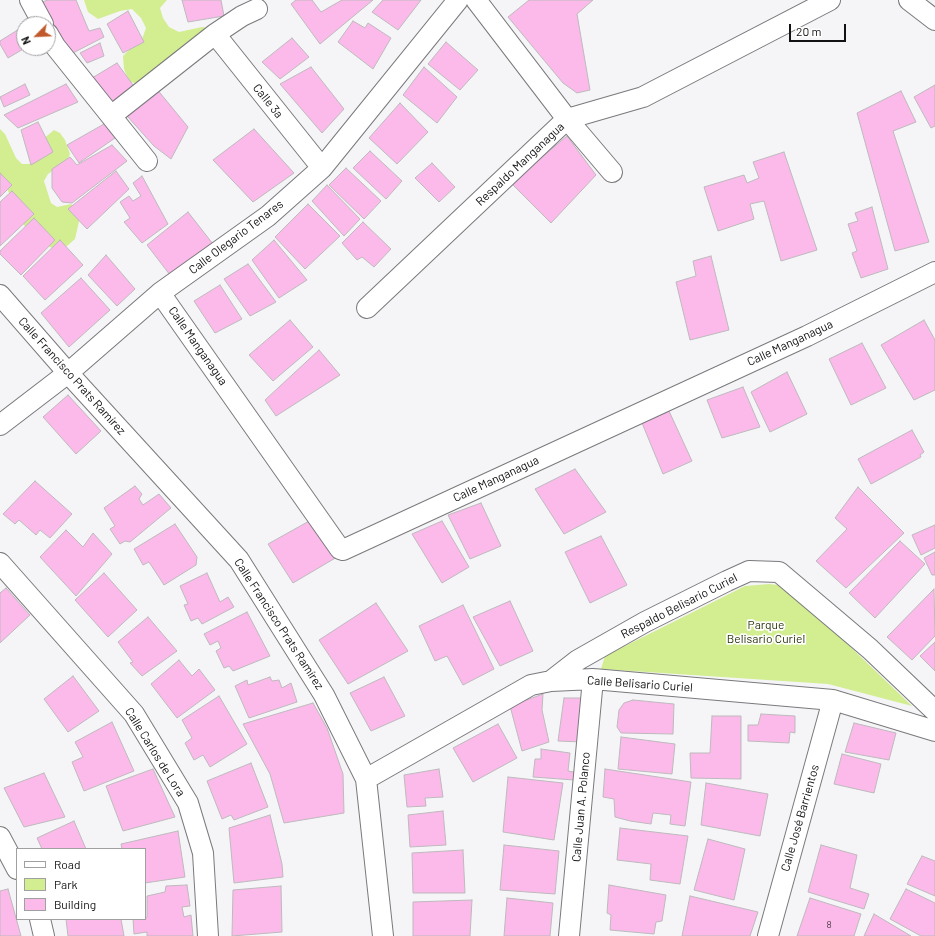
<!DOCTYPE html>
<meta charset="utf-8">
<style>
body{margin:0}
#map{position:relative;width:935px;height:936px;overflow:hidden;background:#f5f5f8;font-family:Barlow,sans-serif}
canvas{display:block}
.legend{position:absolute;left:16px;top:848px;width:130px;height:72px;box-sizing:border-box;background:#fff;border:1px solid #a0a0a1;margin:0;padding:5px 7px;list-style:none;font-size:12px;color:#121214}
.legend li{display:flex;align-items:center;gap:8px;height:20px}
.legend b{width:20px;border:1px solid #a0a0a1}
.north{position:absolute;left:16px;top:16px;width:40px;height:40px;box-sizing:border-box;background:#fff;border:1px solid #a0a0a1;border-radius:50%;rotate:246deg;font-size:11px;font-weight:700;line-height:16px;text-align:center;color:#121214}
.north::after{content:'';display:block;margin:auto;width:14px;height:18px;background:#c05a2c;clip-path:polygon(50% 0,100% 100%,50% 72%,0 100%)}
.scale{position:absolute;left:789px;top:24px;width:57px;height:18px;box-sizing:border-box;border:2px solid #121214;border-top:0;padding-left:5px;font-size:12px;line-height:14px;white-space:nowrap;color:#121214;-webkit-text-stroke:3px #fff;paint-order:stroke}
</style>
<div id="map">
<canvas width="935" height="936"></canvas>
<ul class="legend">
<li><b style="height:5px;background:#fff"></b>Road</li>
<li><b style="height:11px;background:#d3ed91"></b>Park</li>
<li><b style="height:11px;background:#fcbaea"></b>Building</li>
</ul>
<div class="north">N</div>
<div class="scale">20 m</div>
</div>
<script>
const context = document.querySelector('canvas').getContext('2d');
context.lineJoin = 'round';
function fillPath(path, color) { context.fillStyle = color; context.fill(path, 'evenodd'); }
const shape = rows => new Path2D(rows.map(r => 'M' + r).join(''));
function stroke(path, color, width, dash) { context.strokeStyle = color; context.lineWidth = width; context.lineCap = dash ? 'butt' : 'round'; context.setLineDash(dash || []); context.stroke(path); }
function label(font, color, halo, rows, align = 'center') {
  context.font = font + ' Barlow,sans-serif'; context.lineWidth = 3.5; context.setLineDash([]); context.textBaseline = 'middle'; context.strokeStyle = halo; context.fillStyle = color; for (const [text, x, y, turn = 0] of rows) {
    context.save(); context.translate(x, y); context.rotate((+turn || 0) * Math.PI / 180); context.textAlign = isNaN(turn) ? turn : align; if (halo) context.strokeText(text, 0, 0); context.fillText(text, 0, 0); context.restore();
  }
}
fillPath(shape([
 [84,0,167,0,160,8,163,18,169,27,179,32,202,27,214,28,139,85,129,81,124,69,123,56,131,48,141,42,146,28,141,18,132,9,120,11,98,19,88,12],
 [0,129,5,134,16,158,22,164,29,164,34,159,42,140,54,130,60,133,65,140,70,154,67,161,48,174,44,181,51,203,57,207,71,204,77,210,80,217,75,239,67,246,59,249,52,248,38,241,23,224,0,173],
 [769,584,787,586,912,706,828,684,601,669,605,656,745,586]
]), '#d3ed91');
const building = shape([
 [48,0,76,0,89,31,100,28,104,37,69,55,42,2,48,0],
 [182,0,221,0,224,16,188,22,182,0],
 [296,0,312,0,321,12,342,0,373,0,320,44,291,4,296,0],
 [383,0,421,0,398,30,372,12,383,0],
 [529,0,593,0,577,14,590,90,577,93,563,83,508,17,529,0],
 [128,11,144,42,123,53,107,24,128,11],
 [353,21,365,28,368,23,391,38,373,69,338,42,353,21],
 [24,26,25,48,8,58,0,44,0,41,24,26],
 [292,38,309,57,280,79,262,62,292,38],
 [446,42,478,70,460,90,428,64,446,42],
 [100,43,104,56,87,63,80,53,100,43],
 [117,63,136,89,116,103,103,101,92,78,117,63],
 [311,67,344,109,322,133,280,84,311,67],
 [424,67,457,97,437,123,403,95,424,67],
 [25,84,30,95,4,107,0,97,25,84],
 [66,84,78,102,18,128,4,115,66,84],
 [935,85,935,126,931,128,914,97,935,85],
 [156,88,188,127,171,159,154,146,127,116,156,88],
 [901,91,916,122,893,131,929,242,895,251,857,113,901,91],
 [400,103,428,132,397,164,369,138,400,103],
 [38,122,53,152,31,165,21,130,38,122],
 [104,124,115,138,79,163,67,145,104,124],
 [254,129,294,173,253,202,213,160,254,129],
 [567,136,596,175,551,223,511,183,567,136],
 [112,145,127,161,72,203,62,202,52,188,52,169,70,157,77,165,112,145],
 [370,151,402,181,386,199,353,168,370,151],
 [784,152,817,250,781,261,764,201,750,204,754,219,718,231,704,187,744,175,747,183,759,178,753,162,784,152],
 [432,163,455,187,439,202,415,178,432,163],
 [346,168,381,201,364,219,329,185,346,168],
 [116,171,129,189,87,229,68,209,116,171],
 [0,173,12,185,0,197,0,173],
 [142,176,168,224,142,243,124,222,130,218,120,202,129,196,133,201,141,196,133,183,142,176],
 [327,185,360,219,344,236,312,201,327,185],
 [12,191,34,214,0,246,0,202,12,191],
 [308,204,340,236,305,269,275,237,308,204],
 [872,207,888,269,861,278,852,253,857,251,848,224,858,221,855,213,872,207],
 [188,212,213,244,170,275,147,245,188,212],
 [34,218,55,240,21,275,0,254,0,251,34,218],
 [363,222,391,249,374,267,362,257,357,260,342,243,363,222],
 [60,240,83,265,45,300,23,276,60,240],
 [274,240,307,280,279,298,252,260,274,240],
 [106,255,135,289,117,306,88,275,106,255],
 [711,256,729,330,690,340,676,282,696,276,693,261,711,256],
 [248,264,276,302,250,316,224,279,248,264],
 [81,278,110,310,69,347,41,313,81,278],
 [220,285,242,319,215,333,194,301,220,285],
 [290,320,313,347,273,381,249,355,290,320],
 [924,320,935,340,935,390,914,400,881,345,924,320],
 [862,343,886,388,851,405,829,359,862,343],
 [319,350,340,375,276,416,265,400,319,350],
 [787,372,807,414,770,432,751,392,787,372],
 [743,387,760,427,722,438,707,400,743,387],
 [68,395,101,431,76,454,43,417,68,395],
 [669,411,692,461,663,474,642,423,669,411],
 [912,430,924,452,920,455,921,457,871,484,858,459,912,430],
 [575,469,606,512,564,534,535,489,575,469],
 [35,481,72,514,50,538,40,530,36,535,19,520,15,524,3,514,35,481],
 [135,486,142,494,139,499,143,505,159,494,171,508,130,542,125,541,120,544,110,529,115,526,104,508,135,486],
 [858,487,904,533,846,588,816,561,847,529,835,518,858,487],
 [481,503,501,546,470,559,448,515,481,503],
 [311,520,337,557,293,583,268,544,311,520],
 [442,521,469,567,442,583,412,534,442,521],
 [175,524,197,557,196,565,164,585,149,562,143,565,134,549,175,524],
 [935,525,935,548,921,555,912,535,935,525],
 [66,530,83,547,93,533,112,554,76,596,40,557,66,530],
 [601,536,627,585,590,603,565,552,601,536],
 [900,541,925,564,875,618,849,593,900,541],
 [935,552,935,575,932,575,924,558,935,552],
 [104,573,137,610,108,637,75,600,104,573],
 [207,573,220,602,228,597,234,607,202,624,198,618,191,621,184,605,188,604,180,586,207,573],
 [6,588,30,615,0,643,0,593,6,588],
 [934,589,935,636,912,660,887,637,934,589],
 [510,601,533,651,500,666,473,617,510,601],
 [376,603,408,651,348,684,319,640,376,603],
 [463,605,494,669,463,685,447,656,435,661,419,626,463,605],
 [247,612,270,656,233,671,229,666,224,668,216,651,221,648,218,641,210,645,204,634,247,612],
 [148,617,177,651,142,676,130,663,133,662,118,642,148,617],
 [935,642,935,671,920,656,935,642],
 [179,660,192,676,199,669,215,690,177,718,151,684,179,660],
 [73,676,99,711,68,732,44,699,73,676],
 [270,677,272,681,279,680,282,688,291,683,297,702,249,718,235,686,247,680,248,685,270,677],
 [384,677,405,716,371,731,350,693,384,677],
 [543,694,542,710,549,742,522,751,510,706,543,694],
 [219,696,247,744,210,767,203,755,194,760,185,743,192,738,182,720,219,696],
 [564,698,582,698,581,742,558,741,564,698],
 [633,700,674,704,673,734,621,733,617,727,619,710,624,703,633,700],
 [313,703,327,728,343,774,344,813,284,823,270,774,243,724,313,703],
 [761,714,795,716,795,733,790,732,789,743,748,741,748,725,758,725,761,714],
 [712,716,741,716,741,779,691,778,690,753,710,753,712,716],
 [112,722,134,771,84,791,72,762,83,757,75,742,112,722],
 [854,723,896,733,889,760,845,752,854,723],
 [498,724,517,758,473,782,453,748,498,724],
 [621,737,675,744,672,774,618,769,621,737],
 [541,749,570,753,568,771,574,772,574,780,533,777,535,759,541,759,541,749],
 [842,754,881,764,874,793,834,784,842,754],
 [251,763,268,807,234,820,231,815,222,819,207,781,251,763],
 [153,769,175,817,123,831,106,786,153,769],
 [439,769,443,797,425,798,426,806,407,807,404,775,439,769],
 [605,769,691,782,685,826,670,824,671,815,653,813,651,824,630,821,615,817,614,799,603,797,605,769],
 [44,773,65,817,24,827,4,788,44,773],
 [508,777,563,783,554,840,503,832,508,777],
 [706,783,768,794,760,836,701,825,706,783],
 [443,811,446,845,410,847,408,815,443,811],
 [270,815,282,864,283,877,234,883,229,828,270,815],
 [74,821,86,849,42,849,37,838,74,821],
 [620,828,688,836,680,884,650,880,651,864,617,860,620,828],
 [178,831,185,877,145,883,145,849,122,849,121,844,178,831],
 [708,839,745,849,734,900,694,890,708,839],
 [504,845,559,851,555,894,500,890,504,845],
 [821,845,857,855,850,888,869,894,864,909,808,892,821,845],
 [463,850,465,893,413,893,412,853,463,850],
 [922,856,935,861,935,896,907,884,922,856],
 [187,885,190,906,182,907,184,917,191,915,193,936,147,936,147,932,134,934,133,919,145,919,147,917,147,896,165,892,166,886,187,885],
 [609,885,666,895,662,921,656,922,654,934,610,930,611,915,607,913,609,885],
 [281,886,282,932,232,936,233,890,281,886],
 [8,889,21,936,0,936,0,891,8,889],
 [906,889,935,903,935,936,921,936,890,919,906,889],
 [690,896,758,912,750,936,682,936,690,896],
 [507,898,553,903,550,936,504,936,507,898],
 [810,898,861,914,854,936,797,936,810,898],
 [472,900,470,936,413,936,413,902,472,900],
 [874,914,911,936,864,936,874,914],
 [66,919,121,919,124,936,68,936,66,919]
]);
fillPath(building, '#fcbaea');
stroke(building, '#bdb9bc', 1);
const minor = shape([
 [30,0,43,24],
 [476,0,567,119,612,172],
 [909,0,935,20],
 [48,34,55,46,147,161],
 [215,34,322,168],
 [111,116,215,34,242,16,257,9],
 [160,293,340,549,343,550,807,336,935,272],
 [0,295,68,373,239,560,324,695,366,779,383,936],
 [367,308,567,119,643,97,830,0],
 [0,425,68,373,160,293,268,216,322,168,458,0],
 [0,563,134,714,188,803,203,853,208,936],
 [551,681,578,660,645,622,727,581,749,571,779,572,870,649,935,711],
 [366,779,531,685,551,681,593,679,833,700,935,731],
 [0,837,17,869],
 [40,919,44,936],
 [569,936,593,679],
 [768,936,833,700]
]);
stroke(minor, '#7a7a7d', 22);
stroke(minor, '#fff', 20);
label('10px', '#4c3c4a', null, [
 ["8",829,925]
]);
label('12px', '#121214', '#fff', [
 ["Calle 3a",268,101,51],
 ["Respaldo Manganagua",520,164,-43],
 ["Calle Olegario Tenares",236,237,-37],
 ["Calle Manganagua",790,343,-25],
 ["Calle Manganagua",198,346,55],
 ["Calle Francisco Prats Ramírez",72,376,48],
 ["Calle Manganagua",496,479,-25],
 ["Respaldo Belisario Curiel",679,606,-27],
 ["Calle Francisco Prats Ramírez",279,624,57],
 ["Calle Belisario Curiel",640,684,4],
 ["Calle Carlos de Lora",155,752,58],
 ["Calle Juan A. Polanco",581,807,-85],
 ["Calle José Barrientos",800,818,-74]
]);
label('12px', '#2b350d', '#fff', [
 ["Parque",766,625],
 ["Belisario Curiel",766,639]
]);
</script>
